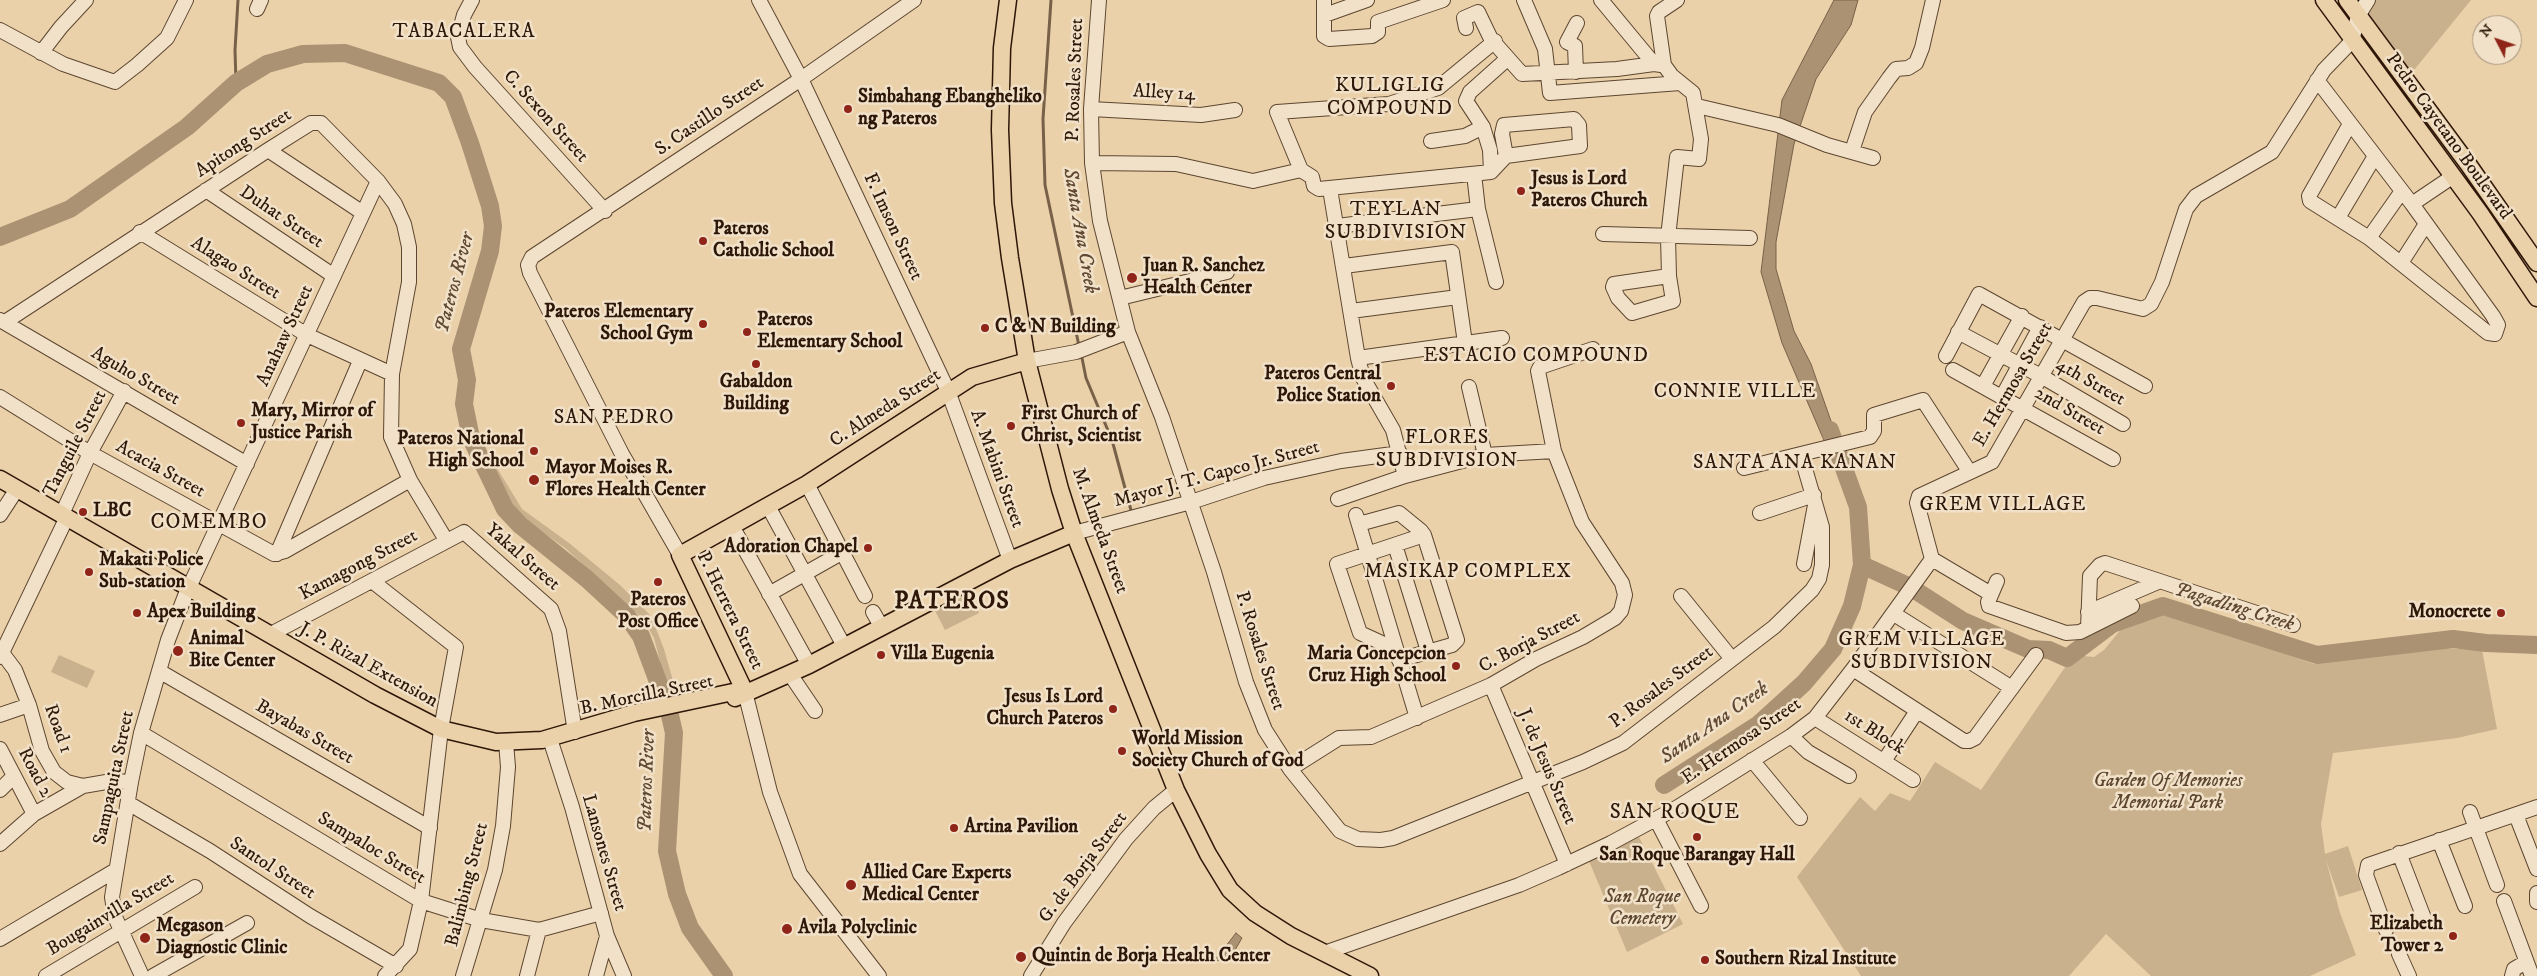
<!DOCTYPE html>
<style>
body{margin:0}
#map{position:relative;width:2537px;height:976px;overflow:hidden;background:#ead1aa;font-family:"IM FELL DW Pica",serif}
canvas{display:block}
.north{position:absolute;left:2472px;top:15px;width:50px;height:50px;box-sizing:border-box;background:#f1e1c8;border:1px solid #a3907b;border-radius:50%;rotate:311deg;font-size:14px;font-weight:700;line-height:20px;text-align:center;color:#2e1708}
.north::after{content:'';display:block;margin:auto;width:18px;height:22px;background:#8f2418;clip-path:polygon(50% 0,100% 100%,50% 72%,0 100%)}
</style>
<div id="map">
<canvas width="2537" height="976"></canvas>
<div class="north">N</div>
</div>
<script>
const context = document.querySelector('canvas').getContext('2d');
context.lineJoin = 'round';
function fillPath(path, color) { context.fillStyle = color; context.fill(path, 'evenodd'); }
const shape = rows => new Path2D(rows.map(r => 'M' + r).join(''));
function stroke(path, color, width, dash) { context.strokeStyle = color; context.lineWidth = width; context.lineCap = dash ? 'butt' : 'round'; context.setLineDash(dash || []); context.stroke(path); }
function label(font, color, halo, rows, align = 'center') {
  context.font = font + ' "IM FELL DW Pica",serif'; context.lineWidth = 5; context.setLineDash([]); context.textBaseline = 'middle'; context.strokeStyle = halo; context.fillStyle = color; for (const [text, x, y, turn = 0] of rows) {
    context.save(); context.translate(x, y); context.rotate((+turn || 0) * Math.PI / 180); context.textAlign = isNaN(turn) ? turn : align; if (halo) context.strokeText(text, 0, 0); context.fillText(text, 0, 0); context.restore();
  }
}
fillPath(shape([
 [2371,0,2471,0,2410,75,2365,13],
 [481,442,522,509,569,543,620,585,651,616,664,649,677,695,669,696,654,638,643,619,565,548,513,511,477,447,476,444],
 [967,587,979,613,945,630,932,605],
 [2167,613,2314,664,2440,648,2482,650,2497,729,2457,738,2333,753,2321,824,2325,854,2348,846,2362,890,2339,897,2326,860,2340,913,2356,955,2310,976,2151,976,2106,934,2069,976,1861,976,1797,877,1860,797,1875,811,1890,793,1910,801,1935,762,1981,790,2070,660,2083,656,2094,657,2104,650,2122,628,2136,621],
 [59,655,95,671,87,688,51,672],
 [1639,837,1683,924,1627,952,1589,861]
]), '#cab18e');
const water = shape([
 [1834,0,1858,0,1851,25,1816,79,1794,144,1776,242,1776,269,1794,331,1811,364,1838,441,1826,445,1782,343,1761,272,1782,100,1834,0],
 [1236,933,1242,938,1228,962,1215,960,1236,933]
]);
fillPath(water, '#aa9273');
stroke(water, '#786148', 1);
stroke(shape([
 [1051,0,1043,119,1045,185,1079,346],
 [236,83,235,50,238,0],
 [1081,353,1086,378,1112,440,1132,514]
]), '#786148', 3);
stroke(shape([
 [0,237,70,209,187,127,236,83,267,64,303,54,345,53,439,83,453,97,470,143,490,206,493,226,490,251,461,349,467,380,464,404,471,438,505,509,520,525,587,579,627,616,641,636,669,711,674,733,667,851,677,894,690,928,724,976],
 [1862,565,1910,587,1963,621,2028,649,2049,650,2067,658,2112,624,2163,606,2317,655,2453,639,2486,643,2537,645],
 [1664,785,1759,724,1804,683,1833,649,1852,606,1862,565,1858,507,1830,430]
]), '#aa9273', 18);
const minor = shape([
 [472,0,464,15,458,37,460,47,475,67,605,211],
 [759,0,801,79,948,391,1010,560],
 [1099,0,1091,109,1092,163,1100,221,1128,332,1162,417,1214,572,1246,682,1265,730,1290,769,1340,831,1358,839,1381,840,1393,838,1583,762,1623,743,1774,627,1812,590,1819,579,1822,565,1822,527,1801,455],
 [1324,0,1324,36,1329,39,1372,36,1378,32,1378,22,1443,0],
 [1524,0,1545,49,1550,93,1680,83],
 [1601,0,1654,64,1661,65],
 [257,9,261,0],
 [1325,15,1367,0],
 [1466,28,1464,18,1478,12,1491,39,1522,74,1617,69,1654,64],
 [0,30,63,64,115,82,137,65,167,38,186,0],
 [41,53,61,27,86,0],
 [1576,72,1575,46,1567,42,1577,23],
 [2317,80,2412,204,2493,316,2498,325,2495,334,2488,333,2369,238,2310,201,2309,196,2350,124],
 [1697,106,1778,125,1827,145,1873,158],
 [1091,109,1201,115,1235,110],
 [1431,141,1465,136,1483,127],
 [268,150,363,213],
 [1852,151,1865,112,1889,78,1896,69,1908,68,1916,63,1922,48,1933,0],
 [1092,163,1176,164,1253,181,1301,170,1312,177,1314,186,1319,189,1491,172],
 [1301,170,1277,112,1389,104,1438,88,1495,41],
 [1491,172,1506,156,1502,134,1504,125,1574,119,1579,125,1580,146,1506,156],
 [1491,172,1490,150,1483,127,1466,101,1470,92,1507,59],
 [1474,174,1478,209,1496,282],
 [1330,189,1358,358,1363,378,1393,430,1405,476],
 [206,190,334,276],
 [2412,204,2452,177],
 [2338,218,2375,156],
 [1337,226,1478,209],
 [140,232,307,335,392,374],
 [1603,234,1750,238],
 [2369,238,2402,191],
 [2401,263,2426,224],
 [1344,266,1452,252,1465,343],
 [1669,276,1614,284,1613,287,1618,298,1632,313,1673,301,1669,276,1668,237,1677,157,1699,159,1701,139,1693,93,1672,76,1664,65,1657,16,1659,12,1677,0],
 [1120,298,1227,272],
 [1351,311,1458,297],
 [0,320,247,464],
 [5,322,268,150,311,123,321,123,378,181,395,204,404,224,409,247,409,282,392,374,391,437,410,480,446,540],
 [1958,332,2041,376,2123,424],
 [1946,356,1979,294,2145,386],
 [1358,358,1502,338],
 [1027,361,1076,352,1128,332],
 [1953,370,2113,459],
 [1983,386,2022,316],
 [1469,387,1485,455],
 [0,397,90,453,274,554,285,551,410,480],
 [2002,397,2040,327],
 [1744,468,1870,437,1874,431,1874,415,1923,400,1969,471],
 [807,484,865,596],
 [1338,499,1405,476,1485,455,1554,451],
 [768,506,844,646],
 [1760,513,1814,495],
 [62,514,90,453,124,391],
 [0,515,17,489],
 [1356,515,1417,718],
 [1359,524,1399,513,1421,531,1424,535,1457,640,1452,645,1399,660],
 [732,526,809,665],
 [1074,533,1191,502,1264,478,1341,461,1400,453],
 [1395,545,1428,651],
 [277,554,360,361],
 [680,555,622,454,530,273,528,265,532,257,801,79,914,0],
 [1932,559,1917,503,1919,496,1992,462,2084,302,2090,298,2097,298,2143,309,2151,304,2162,282,2186,209,2196,196,2272,152,2324,70,2352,41,2358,16,2368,0],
 [1932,559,1991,594],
 [1804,564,1815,505],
 [372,581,456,647,441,729,421,901,410,949,385,976],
 [1997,581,1988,602,1989,606,2066,633,2080,632,2132,606],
 [769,594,843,552],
 [1681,596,1732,659],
 [873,612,881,626],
 [2088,612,2158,582],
 [1894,614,2012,688],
 [2088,628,2090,576,2100,565,2105,563,2293,625],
 [271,634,464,532,551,609,559,631,575,732],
 [1395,649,1360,633,1337,564,1424,535],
 [3,654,15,670,29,705,42,751,54,772,67,782,83,786,112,781,131,782],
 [0,657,67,517],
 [1853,669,1964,741,1969,741,1975,738,2036,655],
 [159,671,430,828],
 [790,674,815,711],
 [1491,685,1567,864],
 [745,692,770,792,800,874,879,976],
 [0,715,29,705],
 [1815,718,1913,780],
 [141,733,421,901,481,920,539,930,601,913],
 [1791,736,1808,752,1849,776],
 [550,739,572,807,607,936,624,976],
 [0,749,34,814],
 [1752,760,1800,818],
 [1884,761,1917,711],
 [1290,769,1339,738,1371,737,1491,685,1536,659,1583,637,1615,618,1621,611,1625,595,1622,583,1582,522,1554,451,1538,371,1540,367,1593,349],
 [0,790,13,777],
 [128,803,210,851,310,916,396,966],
 [2470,812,2497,885],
 [2516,815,2537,869],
 [1656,819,1701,906],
 [2439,840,2465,906],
 [0,844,34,814,83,786],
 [2399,853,2424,918],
 [2537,893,2537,902],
 [2504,901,2532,976],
 [2386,930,2366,875,2368,865,2537,807],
 [0,939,116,870],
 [1324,953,1519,885,1558,868,1611,843,1678,807,1791,736,1815,718,1853,669,1932,559],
 [2399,954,2409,976],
 [46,976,195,887],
 [142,976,115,917,112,897,131,782,141,733,168,640,185,596,378,181],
 [153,976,247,923],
 [463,976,495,870,503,826,508,767,506,742],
 [527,976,539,930],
 [596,976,607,936],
 [1031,976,1064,923,1126,839,1154,808,1176,790],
 [2512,976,2514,969,2526,962]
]);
const major = shape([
 [1008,0,1002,48,1000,130,1003,203,1010,258,1027,361,1060,489,1074,533,1176,790,1208,854,1230,890,1255,913,1291,936,1370,976],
 [2324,0,2480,213,2537,298],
 [2347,0,2468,164,2537,263],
 [0,479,375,695,441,729,496,742,542,740,634,713,733,692,745,692],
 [745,692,680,555,807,484,972,377,1027,361],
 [735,698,809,665,1010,560,1074,533]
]);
stroke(minor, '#5d4630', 16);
stroke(major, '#2e1708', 19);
stroke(minor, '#f1e1c8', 14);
stroke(major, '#ead1aa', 16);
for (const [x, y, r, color] of [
 [848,109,5,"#8f2418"],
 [1521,191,5,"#8f2418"],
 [703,241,5,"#8f2418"],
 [1132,278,6,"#8f2418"],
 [703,324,5,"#8f2418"],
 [985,328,5,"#8f2418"],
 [747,332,5,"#8f2418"],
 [756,364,5,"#8f2418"],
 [1391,386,5,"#8f2418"],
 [241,423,5,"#8f2418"],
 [1011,426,5,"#8f2418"],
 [534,451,5,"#8f2418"],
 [534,480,6,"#8f2418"],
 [83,512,5,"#8f2418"],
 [868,548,5,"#8f2418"],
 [89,572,5,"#8f2418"],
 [658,582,5,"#8f2418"],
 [137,613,5,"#8f2418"],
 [2501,613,5,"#8f2418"],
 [178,651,6,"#8f2418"],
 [881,655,5,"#8f2418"],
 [1456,666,5,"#8f2418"],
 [1113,709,5,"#8f2418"],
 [1122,751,5,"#8f2418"],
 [954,828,5,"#8f2418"],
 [1697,837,5,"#8f2418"],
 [851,885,6,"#8f2418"],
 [787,929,6,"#8f2418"],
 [2453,936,5,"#8f2418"],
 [145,938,6,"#8f2418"],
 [1021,957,6,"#8f2418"],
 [1705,960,5,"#8f2418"]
]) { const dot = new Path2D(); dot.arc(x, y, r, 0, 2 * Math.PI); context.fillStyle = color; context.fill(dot); stroke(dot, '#f1e1c8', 2); }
label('19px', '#2e1708', '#f1e1c8', [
 ["P. Rosales Street",1076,80,-88],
 ["Alley 14",1164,94,3],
 ["C. Sexon Street",545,117,48],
 ["S. Castillo Street",710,117,-34],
 ["Pedro Cayetano Boulevard",2448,137,54],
 ["Apitong Street",244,144,-33],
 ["Duhat Street",281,218,34],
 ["F. Imson Street",892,227,65],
 ["Alagao Street",235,269,32],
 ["Anahaw Street",286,336,-65],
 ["Aguho Street",135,377,30],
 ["4th Street",2090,383,30],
 ["E. Hermosa Street",2014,385,-60],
 ["C. Almeda Street",886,409,-33],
 ["2nd Street",2069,412,30],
 ["Tanguile Street",76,444,-63],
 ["A. Mabini Street",996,469,70],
 ["Acacia Street",160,470,29],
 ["Mayor J. T. Capco Jr. Street",1217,475,-15],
 ["M. Almeda Street",1099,531,70],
 ["Yakal Street",522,558,41],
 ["Kamagong Street",359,566,-28],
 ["P. Herrera Street",729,611,64],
 ["C. Borja Street",1530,643,-28],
 ["P. Rosales Street",1259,651,72],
 ["J. P. Rizal Extension",368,666,29],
 ["P. Rosales Street",1662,688,-37],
 ["B. Morcilla Street",647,696,-12],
 ["Road 1",57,729,70],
 ["Bayabas Street",304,733,30],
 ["1st Block",1874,733,32],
 ["E. Hermosa Street",1742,742,-34],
 ["J. de Jesus Street",1546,767,67],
 ["Road 2",34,773,62],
 ["Sampaguita Street",115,778,-78],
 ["Sampaloc Street",371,849,31],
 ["Lansones Street",603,853,74],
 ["G. de Borja Street",1084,868,-53],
 ["Santol Street",272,869,33],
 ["Balimbing Street",468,885,-76],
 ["Bougainvilla Street",111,915,-31]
]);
label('bold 19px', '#2e1708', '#f1e1c8', [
 ["Simbahang Ebangheliko",858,98],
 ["ng Pateros",858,120],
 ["Jesus is Lord",1531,180],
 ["Pateros Church",1531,202],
 ["Pateros",713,230],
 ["Catholic School",713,252],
 ["Juan R. Sanchez",1143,267],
 ["Health Center",1143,289],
 ["Pateros Elementary",693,313,"right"],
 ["School Gym",693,335,"right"],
 ["Pateros",757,321],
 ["Elementary School",757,343],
 ["C & N Building",995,328],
 ["Pateros Central",1381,375,"right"],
 ["Police Station",1381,397,"right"],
 ["Gabaldon",756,383,"center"],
 ["Building",756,405,"center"],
 ["Mary, Mirror of",251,412],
 ["Justice Parish",251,434],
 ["First Church of",1021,415],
 ["Christ, Scientist",1021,437],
 ["Pateros National",524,440,"right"],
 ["High School",524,462,"right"],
 ["Mayor Moises R.",545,469],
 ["Flores Health Center",545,491],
 ["LBC",93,512],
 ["Adoration Chapel",858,548,"right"],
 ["Makati Police",99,561],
 ["Sub-station",99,583],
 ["Pateros",658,601,"center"],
 ["Post Office",658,623,"center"],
 ["Apex Building",147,613],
 ["Monocrete",2491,613,"right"],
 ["Animal",189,640],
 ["Bite Center",189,662],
 ["Villa Eugenia",891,655],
 ["Maria Concepcion",1446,655,"right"],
 ["Cruz High School",1446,677,"right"],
 ["Jesus Is Lord",1103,698,"right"],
 ["Church Pateros",1103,720,"right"],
 ["World Mission",1132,740],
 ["Society Church of God",1132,762],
 ["Artina Pavilion",964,828],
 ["San Roque Barangay Hall",1697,856,"center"],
 ["Allied Care Experts",862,874],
 ["Medical Center",862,896],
 ["Elizabeth",2443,925,"right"],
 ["Tower 2",2443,947,"right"],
 ["Megason",156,927],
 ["Diagnostic Clinic",156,949],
 ["Avila Polyclinic",798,929],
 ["Quintin de Borja Health Center",1032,957],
 ["Southern Rizal Institute",1715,960]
], 'left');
label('italic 19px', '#5d4530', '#f1e1c8', [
 ["Garden Of Memories",2168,782],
 ["Memorial Park",2168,804],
 ["San Roque",1642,898],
 ["Cemetery",1642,920]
]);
context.letterSpacing = '1px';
label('20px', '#2e1708', '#f1e1c8', [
 ["TABACALERA",464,33],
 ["KULIGLIG",1390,87],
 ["COMPOUND",1390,110],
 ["TEYLAN",1396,211],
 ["SUBDIVISION",1396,234],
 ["ESTACIO COMPOUND",1536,357],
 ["CONNIE VILLE",1735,393],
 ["SAN PEDRO",614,419],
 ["FLORES",1447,439],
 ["SUBDIVISION",1447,462],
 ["SANTA ANA KANAN",1795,464],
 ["GREM VILLAGE",2003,506],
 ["MASIKAP COMPLEX",1468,573],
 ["GREM VILLAGE",1922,641],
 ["SUBDIVISION",1922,664]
]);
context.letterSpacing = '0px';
label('italic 20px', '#604833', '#f1e1c8', [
 ["Santa Ana Creek",1079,231,80],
 ["Pateros River",456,283,-75],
 ["Pagadling Creek",2234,608,17],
 ["Santa Ana Creek",1715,724,-35],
 ["Pateros River",648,781,-88]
]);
context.letterSpacing = '1px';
label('21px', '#2e1708', '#f1e1c8', [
 ["COMEMBO",209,524],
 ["SAN ROQUE",1675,814]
]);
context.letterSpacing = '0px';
context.letterSpacing = '1px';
label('bold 24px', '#2e1708', '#f1e1c8', [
 ["PATEROS",952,603]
]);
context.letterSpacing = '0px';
</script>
